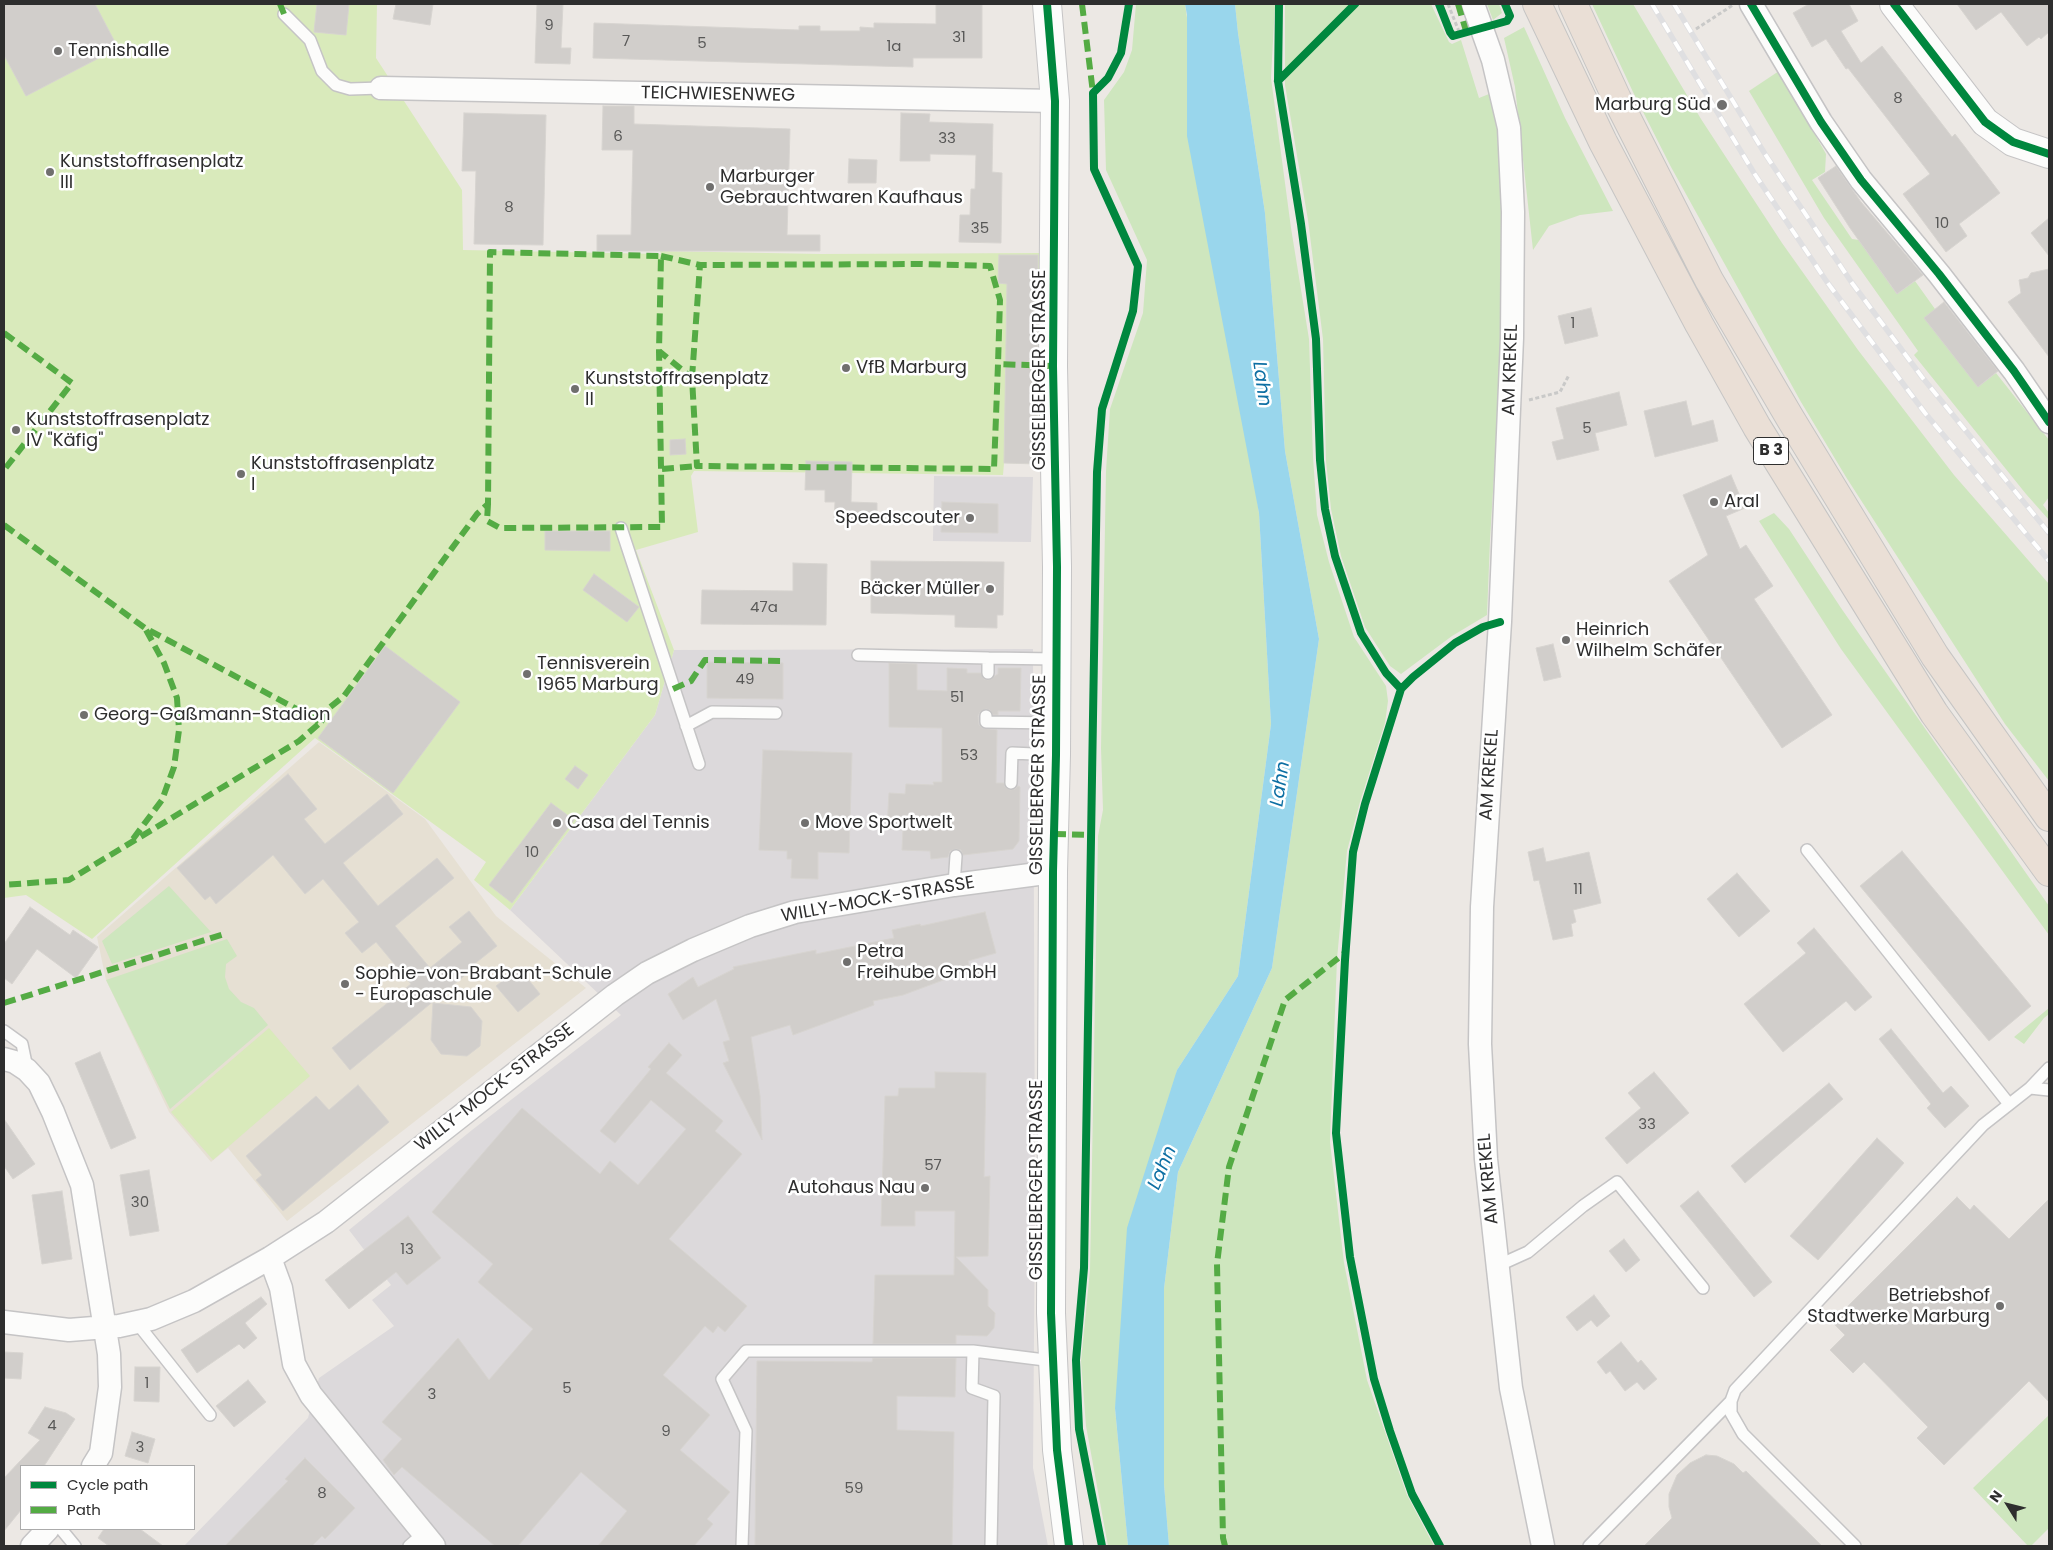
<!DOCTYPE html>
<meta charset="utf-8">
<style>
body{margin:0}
#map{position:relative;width:2053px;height:1550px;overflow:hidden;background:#ece8e4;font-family:Poppins,sans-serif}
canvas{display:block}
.frame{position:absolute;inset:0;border:5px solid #2e2e2e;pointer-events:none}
.legend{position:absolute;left:20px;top:1465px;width:175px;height:65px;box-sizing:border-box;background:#fff;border:1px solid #ababab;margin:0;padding:6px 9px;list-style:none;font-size:15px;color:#2e2e2e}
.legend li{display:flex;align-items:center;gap:10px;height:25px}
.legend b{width:25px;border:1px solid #ababab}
.north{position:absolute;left:1983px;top:1480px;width:50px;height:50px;-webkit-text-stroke:4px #fff;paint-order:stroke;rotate:306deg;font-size:14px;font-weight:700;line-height:20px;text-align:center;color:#2e2e2e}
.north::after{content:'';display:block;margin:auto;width:18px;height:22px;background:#2e2e2e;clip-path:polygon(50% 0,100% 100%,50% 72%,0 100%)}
</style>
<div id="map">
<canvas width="2053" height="1550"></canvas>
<div class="frame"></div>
<ul class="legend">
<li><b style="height:6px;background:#00873e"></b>Cycle path</li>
<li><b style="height:6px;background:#54ab44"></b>Path</li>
</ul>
<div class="north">N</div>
</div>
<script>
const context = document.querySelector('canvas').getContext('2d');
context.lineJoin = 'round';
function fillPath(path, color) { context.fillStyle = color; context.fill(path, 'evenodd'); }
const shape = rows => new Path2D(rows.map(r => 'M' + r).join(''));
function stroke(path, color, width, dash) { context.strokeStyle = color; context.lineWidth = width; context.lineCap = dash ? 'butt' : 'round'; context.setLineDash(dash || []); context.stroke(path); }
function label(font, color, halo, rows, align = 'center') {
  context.font = font + ' Poppins,sans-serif'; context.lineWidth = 5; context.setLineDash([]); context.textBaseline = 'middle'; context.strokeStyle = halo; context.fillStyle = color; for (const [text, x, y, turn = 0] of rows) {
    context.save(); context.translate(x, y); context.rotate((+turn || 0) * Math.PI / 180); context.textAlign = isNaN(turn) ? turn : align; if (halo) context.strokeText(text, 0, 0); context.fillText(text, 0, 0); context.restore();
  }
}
fillPath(shape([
 [934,476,1033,477,1031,542,933,541],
 [1033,649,1035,1202,1033,1468,1048,1546,184,1546,308,1418,319,1378,394,1326,372,1300,391,1285,349,1230,472,1130,621,1015,510,910,655,715,674,650]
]), '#dcd9db');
fillPath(shape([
 [319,742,425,819,496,916,586,988,287,1221,228,1148,211,1162,169,1112,106,980,97,937]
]), '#e6e0d3');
fillPath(shape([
 [1136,4,1185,4,1259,513,1271,724,1238,976,1177,1070,1115,1408,1128,1546,1108,1546,1086,1426,1081,1361,1090,1270,1098,836,1103,810,1101,748,1106,471,1110,409,1143,313,1147,260,1106,170,1104,100,1124,72,1132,50],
 [1235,4,1275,4,1271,78,1291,228,1309,339,1313,457,1317,515,1329,562,1354,637,1386,686,1388,701,1385,723,1360,802,1347,851,1337,959,1330,1142,1344,1263,1367,1380,1407,1495,1434,1546,1169,1546,1164,1484,1164,1289,1178,1172,1272,968,1319,639,1285,451,1265,213,1238,33],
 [1285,4,1431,4,1449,42,1452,44,1461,40,1479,98,1489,94,1497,128,1504,190,1505,294,1490,540,1487,615,1452,636,1401,674,1390,666,1365,627,1341,556,1331,509,1326,461,1323,339,1308,220,1285,85],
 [1487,4,1499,4,1502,13,1493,20],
 [1592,4,1633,4,1701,119,1782,243,1858,350,1954,475,2049,584,2049,781,2005,724,1846,477,1801,402,1671,167,1633,92],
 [1524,27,1565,118,1613,211,1580,215,1549,226,1533,250,1515,87,1504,38],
 [1779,71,1826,154,1825,172,1812,180,1852,239,1859,240,1897,294,1915,281,1935,309,1979,386,1996,373,2049,440,2049,497,2043,505,2049,513,2049,520,2026,494,1914,355,1918,351,1824,218,1749,91],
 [1774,513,1789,529,1841,608,2049,906,2049,935,1841,649,1759,521],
 [169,886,211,932,112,964,102,941],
 [227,939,237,956,226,964,225,977,229,989,241,1002,254,1008,268,1025,170,1109,106,980],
 [2049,1008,2049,1014,2044,1018,2024,1044,2014,1037],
 [2049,1415,2049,1528,2031,1546,2028,1546,1973,1488]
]), '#cee6be');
fillPath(shape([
 [4,4,377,4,376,58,462,190,463,250,661,254,660,251,820,254,1040,253,1038,359,1007,359,1006,369,1039,369,1037,464,1004,463,1003,475,694,471,691,476,698,532,636,550,674,650,655,715,510,910,474,880,486,862,315,738,92,939,26,895,4,898],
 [269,1028,310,1076,213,1160,171,1112]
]), '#d9eabb');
fillPath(shape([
 [1185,4,1235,4,1238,33,1265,213,1285,451,1319,639,1272,968,1178,1172,1164,1289,1164,1484,1169,1546,1128,1546,1115,1408,1127,1228,1177,1070,1238,976,1271,724,1259,513,1187,136,1187,15]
]), '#99d6ec');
const building = shape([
 [4,4,95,4,118,48,26,96,4,55,4,4],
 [317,4,349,4,346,35,314,32,317,4],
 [396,4,433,4,430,25,393,19,396,4],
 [537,4,563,4,561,48,571,48,570,64,535,63,537,4],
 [936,4,982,4,982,58,913,58,913,67,593,58,594,23,799,30,799,26,820,26,820,31,860,31,860,27,874,28,874,23,936,24,936,4],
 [1809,4,1849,4,1858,21,1841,31,1861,63,1882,46,1952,137,1955,134,2000,193,1959,224,1967,236,1946,252,1903,194,1930,174,1848,68,1846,69,1826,39,1812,47,1793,13,1809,4],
 [1957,4,2049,4,2049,32,2041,39,2039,37,2027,46,2001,12,1976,30,1957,4],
 [603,106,634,106,634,124,790,129,787,235,820,235,820,251,597,251,597,235,631,235,633,150,602,150,603,106],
 [464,113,546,115,543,245,474,244,476,171,462,171,464,113],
 [901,113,930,114,929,122,993,124,992,172,1002,173,1001,243,959,242,960,215,970,215,971,189,975,189,976,155,930,154,930,161,900,161,901,113],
 [849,159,877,160,876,183,848,183,849,159],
 [1836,166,1861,202,1923,275,1897,294,1850,228,1818,178,1836,166],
 [2049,218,2049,256,2031,233,2049,218],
 [999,255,1038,255,1037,464,1004,463,1007,284,998,283,999,255],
 [2049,269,2049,357,2008,302,2021,293,2019,280,2028,278,2031,273,2049,269],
 [1944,302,1998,371,1978,387,1924,318,1944,302],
 [1591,308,1598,336,1565,344,1558,316,1591,308],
 [1619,392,1627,425,1595,433,1599,450,1557,460,1552,442,1564,439,1556,408,1619,392],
 [1686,401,1692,426,1713,420,1718,441,1655,457,1644,411,1686,401],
 [685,439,686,454,670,455,670,440,685,439],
 [806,461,852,462,851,502,877,503,877,523,834,522,835,502,825,502,825,490,805,490,806,461],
 [1731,475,1745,508,1726,516,1740,549,1746,545,1773,586,1754,599,1832,715,1782,748,1669,581,1708,555,1683,495,1731,475],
 [942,502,998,504,998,533,941,532,942,502],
 [545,531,610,531,610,551,545,550,545,531],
 [871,561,1004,562,1003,615,997,615,997,628,955,627,955,615,871,613,871,561],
 [793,563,827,564,826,625,701,624,702,590,793,591,793,563],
 [594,574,639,607,627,622,583,590,594,574],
 [1553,644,1561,677,1544,681,1536,648,1553,644],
 [385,646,460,702,393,793,318,738,385,646],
 [707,662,783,663,783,699,707,698,707,662],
 [889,663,917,664,917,690,947,691,947,668,967,669,967,673,981,673,984,679,988,680,998,674,998,668,1021,668,1020,711,998,711,998,715,993,715,990,710,986,709,980,712,978,716,979,725,982,728,997,730,996,783,1004,783,1005,787,1010,790,1015,789,1018,786,1020,787,1019,841,1013,849,963,855,961,850,956,849,950,851,948,857,931,859,930,851,902,850,903,830,887,829,889,793,905,794,906,784,934,785,933,782,942,782,942,728,889,727,889,663],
 [763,750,852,753,849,853,818,852,818,879,791,878,792,859,787,859,787,851,759,850,763,750],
 [575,766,588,775,578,789,565,779,575,766],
 [288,774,317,809,304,819,325,844,387,794,403,814,343,863,378,906,437,858,454,878,395,926,430,968,462,942,449,927,469,911,497,946,468,969,470,971,350,1070,332,1048,411,984,376,942,362,953,345,933,359,922,323,879,305,894,273,855,216,904,210,896,205,900,177,868,288,774],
 [551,803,574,820,512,903,489,885,551,803],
 [1543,848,1546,862,1589,852,1601,903,1573,910,1576,922,1571,924,1573,936,1553,940,1539,880,1534,881,1528,852,1543,848],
 [1902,851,2031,1006,1989,1041,1860,886,1902,851],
 [1737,873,1770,911,1739,937,1707,899,1737,873],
 [30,907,70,935,73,930,98,947,76,978,37,949,12,984,4,978,4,944,30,907],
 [985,912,996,953,968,961,970,970,903,995,873,1001,874,1005,793,1035,790,1025,751,1037,760,1096,762,1140,723,1063,729,1061,723,1042,730,1040,716,999,683,1020,668,994,693,977,698,987,734,969,733,967,816,950,816,954,894,938,892,930,920,924,921,926,985,912],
 [1814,928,1872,997,1855,1011,1846,1001,1783,1052,1744,1004,1806,953,1797,943,1814,928],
 [519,968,540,994,518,1012,496,986,519,968],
 [433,1003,471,1007,482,1021,480,1046,467,1056,441,1054,431,1040,433,1003],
 [1891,1029,1943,1093,1951,1086,1969,1106,1945,1128,1927,1108,1931,1104,1879,1039,1891,1029],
 [669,1043,682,1055,666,1073,723,1121,715,1131,742,1154,669,1239,747,1306,725,1332,718,1326,713,1333,705,1326,663,1375,710,1415,680,1450,730,1492,707,1519,713,1524,694,1546,598,1546,627,1511,581,1472,518,1546,495,1546,402,1467,394,1475,383,1460,402,1439,382,1422,458,1338,489,1380,533,1329,478,1282,493,1264,432,1212,522,1108,600,1174,610,1161,638,1185,686,1129,651,1100,615,1143,600,1131,651,1069,648,1067,669,1043],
 [100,1052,136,1138,111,1149,75,1063,100,1052],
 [935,1072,986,1073,984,1177,990,1176,988,1256,956,1257,988,1290,988,1306,995,1313,994,1328,987,1336,956,1335,956,1344,873,1344,875,1275,954,1275,955,1211,915,1211,915,1226,881,1226,885,1096,898,1096,899,1088,935,1088,935,1072],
 [1654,1072,1689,1113,1627,1164,1605,1138,1641,1108,1628,1093,1654,1072],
 [1829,1083,1843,1099,1745,1183,1731,1166,1829,1083],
 [358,1085,389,1122,283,1211,256,1180,262,1175,246,1156,316,1096,329,1110,358,1085],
 [4,1119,35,1164,13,1179,4,1166,4,1119],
 [1877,1138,1904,1163,1818,1260,1790,1236,1877,1138],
 [149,1170,159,1231,130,1236,120,1175,149,1170],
 [62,1191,72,1259,42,1264,32,1195,62,1191],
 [1698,1191,1772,1282,1754,1297,1680,1206,1698,1191],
 [1957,1197,1970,1210,1974,1205,2009,1239,2049,1199,2049,1402,2029,1381,1944,1465,1917,1438,1928,1427,1864,1362,1853,1373,1830,1350,1845,1335,1832,1322,1957,1197],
 [408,1216,441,1258,407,1285,396,1272,349,1309,325,1280,408,1216],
 [1624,1239,1640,1260,1626,1272,1609,1251,1624,1239],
 [1594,1295,1610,1316,1597,1327,1591,1320,1577,1331,1566,1317,1594,1295],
 [261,1297,267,1304,245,1323,257,1338,244,1349,239,1344,197,1373,181,1350,261,1297],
 [1621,1342,1638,1363,1641,1360,1657,1379,1644,1390,1637,1382,1625,1391,1610,1371,1606,1374,1597,1362,1621,1342],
 [4,1352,23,1353,21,1379,4,1378,4,1352],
 [873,1358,956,1358,955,1397,897,1396,897,1430,954,1432,952,1546,755,1546,757,1361,872,1362,873,1358],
 [135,1367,160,1367,159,1402,134,1401,135,1367],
 [248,1380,266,1402,234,1427,216,1406,248,1380],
 [45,1407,66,1413,75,1419,44,1466,21,1466,21,1510,4,1531,4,1478,40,1440,28,1433,45,1407],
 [132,1432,155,1439,148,1463,125,1456,132,1432],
 [1706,1455,1717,1456,1734,1464,1743,1473,1746,1471,1822,1546,1644,1546,1672,1518,1669,1507,1669,1494,1677,1475,1690,1463,1706,1455],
 [305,1458,355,1508,325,1539,322,1536,312,1546,225,1546,288,1481,285,1479,305,1458],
 [104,1529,140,1529,163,1546,109,1546,98,1538,104,1529]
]);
fillPath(building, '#d1cecb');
stroke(building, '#d7d4d0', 1);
const lane = shape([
 [284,14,310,40,322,71,336,85,350,89,381,88],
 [621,528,699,764],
 [858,655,988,658],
 [988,673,988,658,1056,659],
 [986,716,986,722,1055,723],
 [686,726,712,712,776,713],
 [1011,783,1012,753,1056,755],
 [1807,850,2009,1104],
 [954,885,956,856],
 [4,1031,22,1044,27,1068],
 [2030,1088,2049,1068],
 [1497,1266,1528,1252,1583,1206,1617,1182,1703,1288],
 [137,1323,210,1415],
 [973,1351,1053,1361],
 [61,1529,75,1546],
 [409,1546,423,1534],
 [742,1546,746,1431,722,1379,746,1351,973,1351,972,1388,994,1396,991,1546],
 [1589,1546,1731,1401],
 [1855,1546,1743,1434,1731,1413,1731,1401,1735,1390,1983,1125,2030,1088,2049,1090]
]);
const street = shape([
 [1473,4,1493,60,1509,128,1513,212,1512,338,1500,622,1482,907,1480,1044,1486,1159,1511,1388,1543,1546],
 [1751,4,1821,122,1861,180,1939,274,2014,371,2049,422],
 [381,88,1055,101],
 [4,1059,15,1062,27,1070,39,1083,53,1112,82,1185,109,1354,110,1387,101,1453,93,1466],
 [270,1258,281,1288,294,1364,311,1395,434,1546],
 [4,1322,69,1330,119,1326,151,1319,194,1301,270,1258,326,1222,615,995,647,973,693,950,750,926,795,912,954,885,1053,872],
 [32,1546,48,1529]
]);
const secondary = shape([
 [1047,4,1055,101,1053,366,1057,567,1056,755,1053,872,1051,1313,1057,1450,1069,1546],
 [1894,4,1985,122,2013,142,2049,154]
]);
const highway = shape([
 [1537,4,1603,142,1699,324,1757,427,1934,713,2049,872],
 [1573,4,1617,99,1709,280,1790,418,1935,656,2049,817]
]);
stroke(lane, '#c5c4c5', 14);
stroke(street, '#c5c4c5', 25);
stroke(secondary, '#c5c4c5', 30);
stroke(highway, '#c6c5c4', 30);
stroke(shape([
 [1448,4,1460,34],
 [1505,4,1508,11],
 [1696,29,1733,5],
 [1529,400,1560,392,1569,375]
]), '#c9c9c8', 3, [4, 2.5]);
stroke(lane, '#fcfcfb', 11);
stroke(street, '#fcfcfb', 22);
stroke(secondary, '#fcfcfb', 28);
stroke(highway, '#eadfd6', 28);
const rail = shape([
 [1652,4,1754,173,1827,282,1925,413,2049,561],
 [1674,4,1765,154,1852,283,1922,377,2049,533]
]);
stroke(rail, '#dfdfe1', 5.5);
stroke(rail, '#fff', 4, [11]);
stroke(shape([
 [280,4,284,14],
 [1082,4,1093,93],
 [1458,4,1466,31],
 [661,256,700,265],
 [4,333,72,383,4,470],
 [692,378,700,265,922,264,990,266,1000,300,998,364],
 [662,469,697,466],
 [488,504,487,521,500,528,662,527,659,351],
 [4,525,145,628,321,722,299,741,69,880,4,885],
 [673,689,691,681,705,660,783,661],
 [321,722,329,708,344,696,477,514,488,504,490,252,661,256,659,351,692,378,697,466,994,469,998,364,1053,366],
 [1054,834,1093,835],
 [133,839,162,800,174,767,179,730,177,698,164,663,145,628],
 [4,1003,224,934],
 [1225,1546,1223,1538,1217,1264,1229,1167,1285,1000,1346,952]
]), '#54ab44', 6, [12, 6]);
stroke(shape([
 [1047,4,1055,101,1053,366,1057,567,1056,755,1053,872,1051,1313,1057,1450,1069,1546],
 [1279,4,1278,81,1301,224,1316,339,1320,460,1325,509,1335,556,1361,633,1386,673,1401,689],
 [1439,4,1450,32,1453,36,1507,21,1510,16,1505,4],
 [1751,4,1821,122,1861,180,1939,274,2014,371,2049,422],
 [1894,4,1985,122,2013,142,2049,154],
 [1278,81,1355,4],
 [1102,1546,1079,1429,1076,1360,1084,1268,1097,472,1102,409,1133,311,1138,266,1094,169,1093,93,1108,78,1121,53,1129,4],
 [1440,1546,1412,1494,1390,1431,1374,1379,1350,1257,1336,1133,1345,960,1353,852,1365,804,1401,689,1413,677,1455,643,1483,627,1500,622]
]), '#00873e', 8);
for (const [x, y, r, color] of [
 [58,51,5,"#706f6e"],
 [1722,105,6,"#706f6e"],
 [50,172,5,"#706f6e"],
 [710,187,5,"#706f6e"],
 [846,368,5,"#706f6e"],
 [575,389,5,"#706f6e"],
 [16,430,5,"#706f6e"],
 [241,474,5,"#706f6e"],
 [1714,502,5,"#706f6e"],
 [970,518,5,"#706f6e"],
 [990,589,5,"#706f6e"],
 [1566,640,5,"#706f6e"],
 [527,674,5,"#706f6e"],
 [84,715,5,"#706f6e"],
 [557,823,5,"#706f6e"],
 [805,823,5,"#706f6e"],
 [847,962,5,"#706f6e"],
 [345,984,5,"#706f6e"],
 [925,1188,5,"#706f6e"],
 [2000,1306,5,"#706f6e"]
]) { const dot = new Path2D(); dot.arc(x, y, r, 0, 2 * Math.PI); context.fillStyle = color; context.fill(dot); stroke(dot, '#fff', 2); }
label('15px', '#585857', null, [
 ["9",549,26],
 ["31",959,38],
 ["7",626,42],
 ["5",702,44],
 ["1a",894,47],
 ["8",1898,99],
 ["6",618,137],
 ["33",947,139],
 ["8",509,208],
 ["10",1942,224],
 ["35",980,229],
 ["1",1573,324],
 ["5",1587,429],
 ["47a",764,608],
 ["49",745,680],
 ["51",957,698],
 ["53",969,756],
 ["10",532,853],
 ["11",1578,890],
 ["33",1647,1125],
 ["57",933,1166],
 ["30",140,1203],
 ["13",407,1250],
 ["1",147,1384],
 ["5",567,1389],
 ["3",432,1395],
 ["4",52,1426],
 ["9",666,1432],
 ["3",140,1448],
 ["59",854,1489],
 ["8",322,1494]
]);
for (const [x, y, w] of [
 [1771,451,35]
]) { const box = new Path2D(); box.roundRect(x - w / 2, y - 13.5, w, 27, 4); context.fillStyle = '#fff'; context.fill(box); stroke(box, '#2e2e2e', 1); }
label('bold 16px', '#2e2e2e', null, [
 ["B 3",1771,451]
]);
label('18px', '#2e2e2e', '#fff', [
 ["Tennishalle",68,51],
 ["Marburg Süd",1711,105,"right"],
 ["Kunststoffrasenplatz",60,162],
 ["III",60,183],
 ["Marburger",720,177],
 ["Gebrauchtwaren Kaufhaus",720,198],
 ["VfB Marburg",856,368],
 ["Kunststoffrasenplatz",585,379],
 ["II",585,400],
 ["Kunststoffrasenplatz",26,420],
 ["IV \"Käfig\"",26,441],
 ["Kunststoffrasenplatz",251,464],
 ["I",251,485],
 ["Aral",1724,502],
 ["Speedscouter",960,518,"right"],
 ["Bäcker Müller",980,589,"right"],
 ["Heinrich",1576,630],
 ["Wilhelm Schäfer",1576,651],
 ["Tennisverein",537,664],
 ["1965 Marburg",537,685],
 ["Georg-Gaßmann-Stadion",94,715],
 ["Casa del Tennis",567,823],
 ["Move Sportwelt",815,823],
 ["Petra",857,952],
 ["Freihube GmbH",857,973],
 ["Sophie-von-Brabant-Schule",355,974],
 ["- Europaschule",355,995],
 ["Autohaus Nau",915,1188,"right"],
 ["Betriebshof",1990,1296,"right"],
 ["Stadtwerke Marburg",1990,1317,"right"]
], 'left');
label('18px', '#2e2e2e', '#fff', [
 ["TEICHWIESENWEG",718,95,1],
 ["GISSELBERGER STRASSE",1040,370,-90],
 ["AM KREKEL",1511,370,-88],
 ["GISSELBERGER STRASSE",1039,775,-89],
 ["AM KREKEL",1490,775,-86],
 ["WILLY-MOCK-STRASSE",878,900,-10],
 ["WILLY-MOCK-STRASSE",495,1088,-38],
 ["AM KREKEL",1489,1179,-95],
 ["GISSELBERGER STRASSE",1037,1180,-90]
]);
label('italic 19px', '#0d6fa3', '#fff', [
 ["Lahn",1261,384,82],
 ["Lahn",1281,784,-81],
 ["Lahn",1163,1168,-67]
]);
</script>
